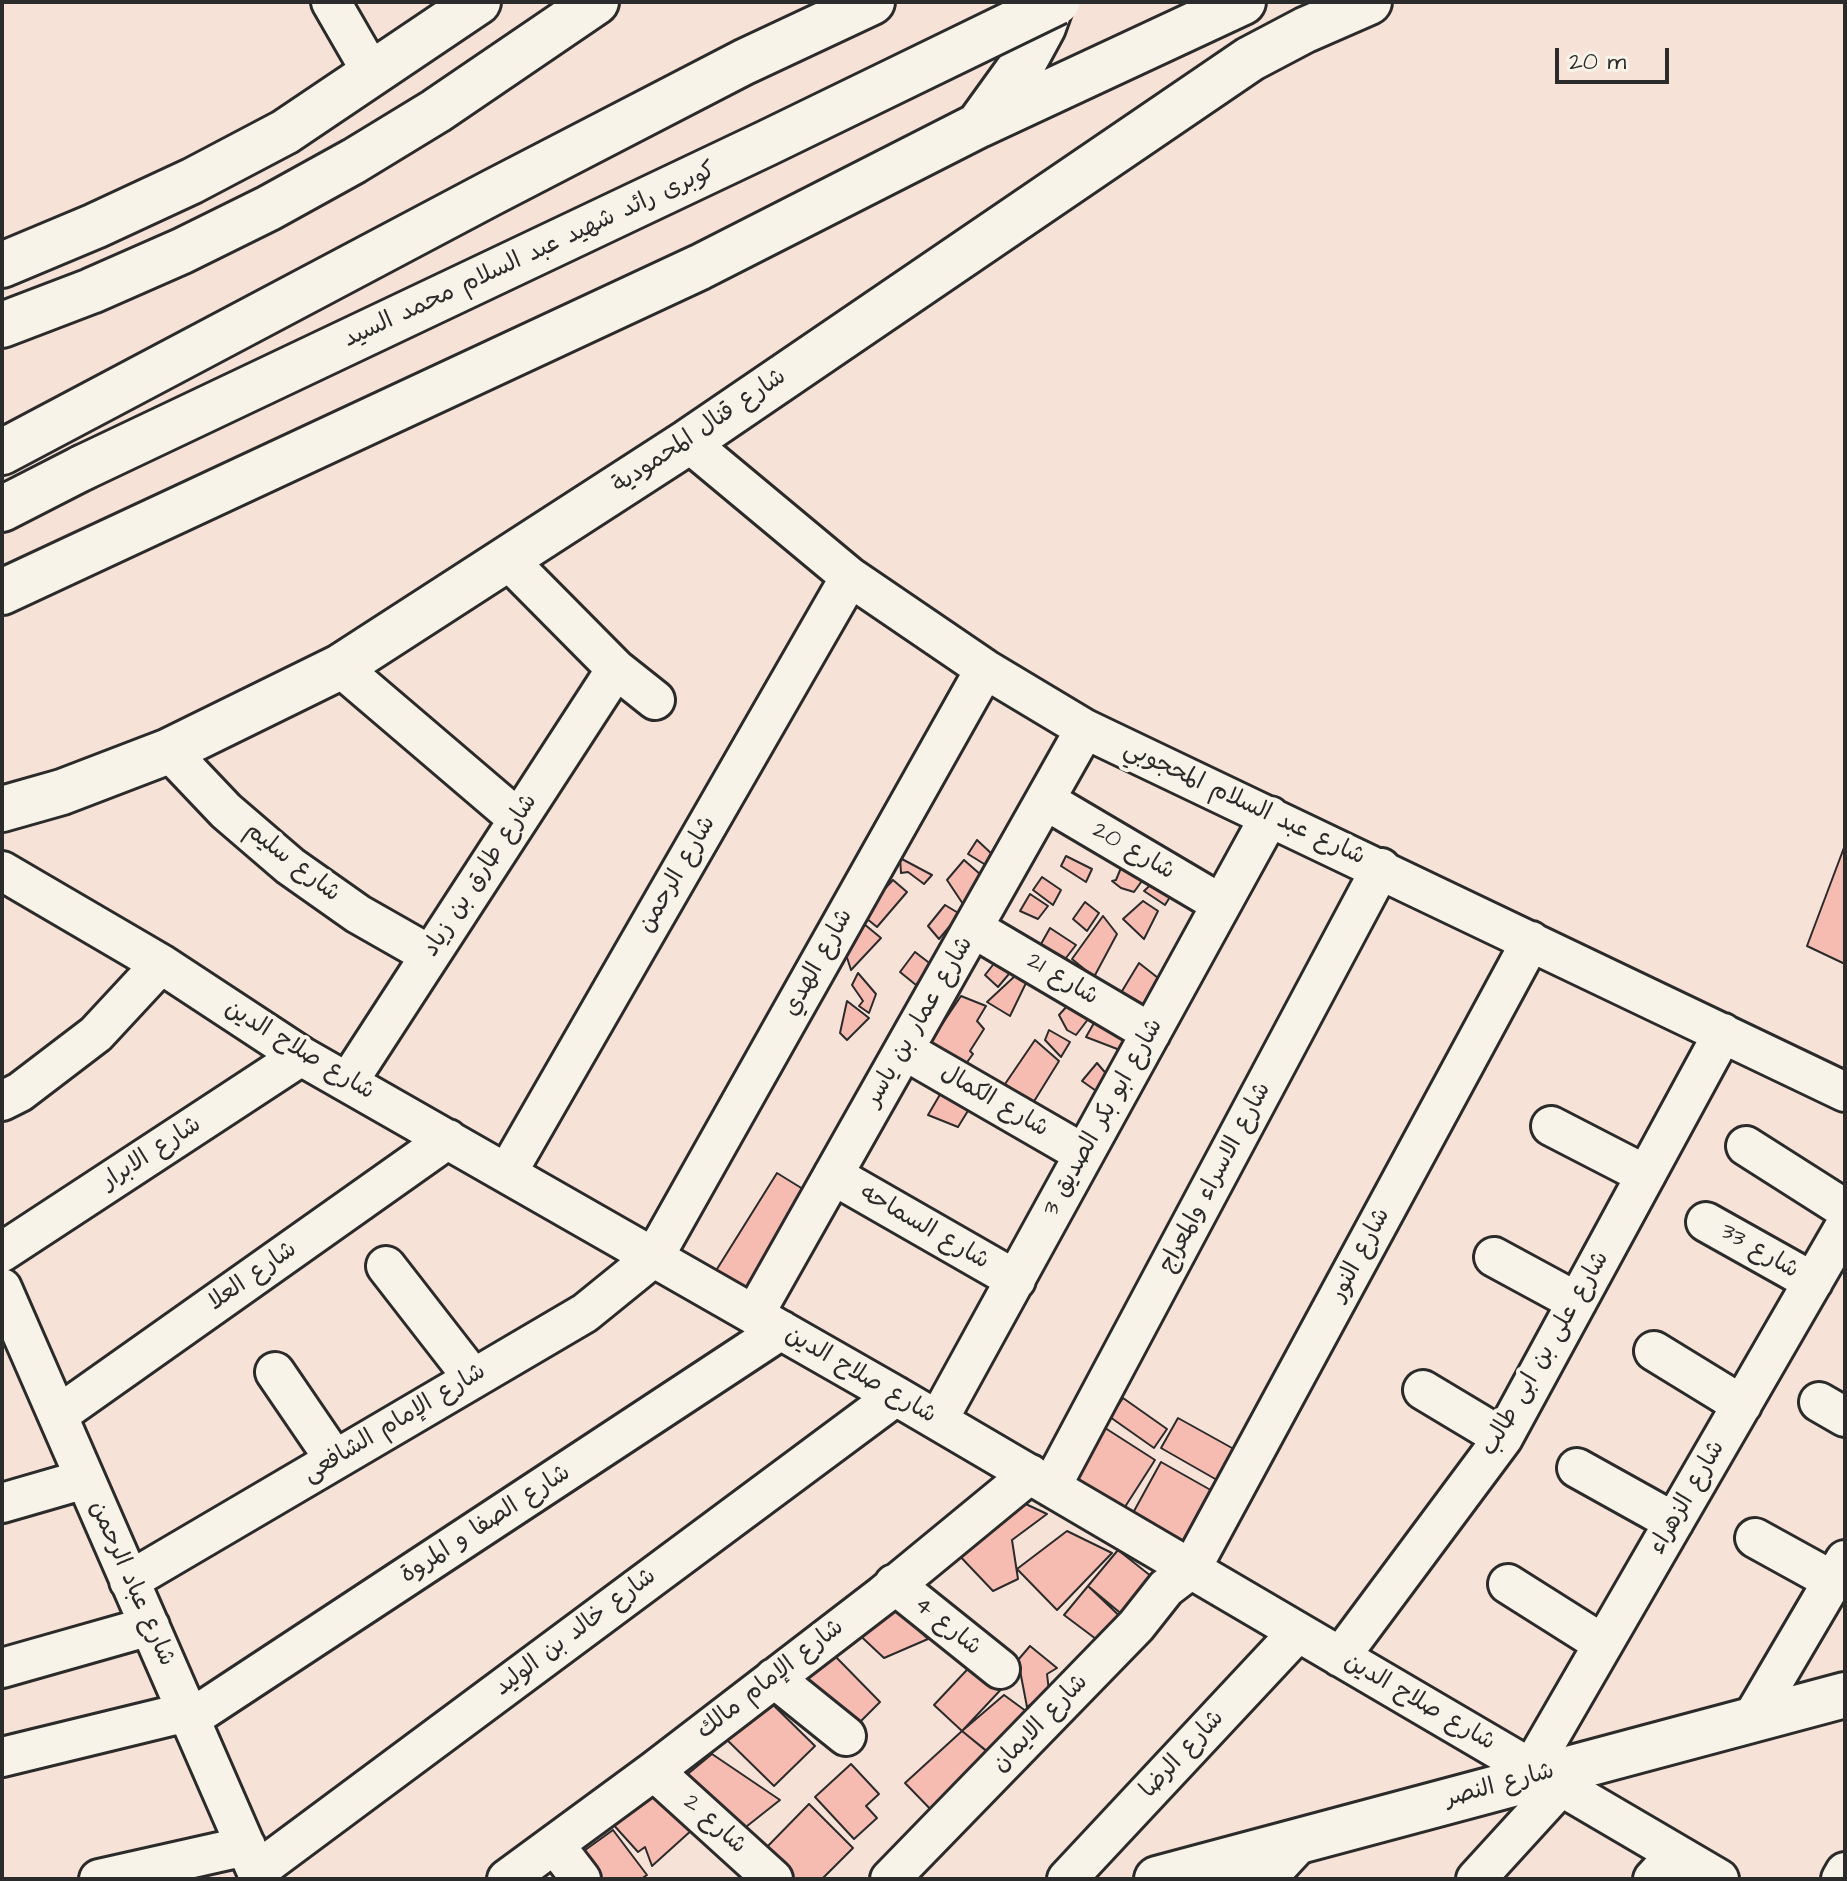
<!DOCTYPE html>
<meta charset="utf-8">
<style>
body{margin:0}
#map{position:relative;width:1847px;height:1881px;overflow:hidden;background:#f7e2d8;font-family:"Architects Daughter",sans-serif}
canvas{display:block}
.frame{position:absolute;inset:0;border:4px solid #2b2b2b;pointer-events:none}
.scale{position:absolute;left:1555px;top:48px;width:114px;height:36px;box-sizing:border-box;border:4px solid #2b2b2b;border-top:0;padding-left:10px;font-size:24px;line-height:28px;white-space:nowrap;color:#2b2b2b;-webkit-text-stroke:6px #f7f3e8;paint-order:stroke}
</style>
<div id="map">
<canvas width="1847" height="1881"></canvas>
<div class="frame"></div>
<div class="scale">20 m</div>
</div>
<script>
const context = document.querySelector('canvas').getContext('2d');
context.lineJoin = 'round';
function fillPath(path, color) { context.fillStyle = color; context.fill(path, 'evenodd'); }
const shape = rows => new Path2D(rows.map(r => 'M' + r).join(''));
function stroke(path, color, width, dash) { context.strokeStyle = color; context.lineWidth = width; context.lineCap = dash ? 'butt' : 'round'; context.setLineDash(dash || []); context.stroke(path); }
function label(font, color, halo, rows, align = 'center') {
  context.font = font + ' "Architects Daughter","Playpen Sans Arabic",sans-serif'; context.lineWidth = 8; context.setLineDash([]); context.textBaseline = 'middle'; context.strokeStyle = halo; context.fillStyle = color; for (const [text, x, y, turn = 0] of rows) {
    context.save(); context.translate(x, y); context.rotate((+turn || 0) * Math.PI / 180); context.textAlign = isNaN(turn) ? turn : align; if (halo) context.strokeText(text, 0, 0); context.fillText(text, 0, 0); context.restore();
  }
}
const building = shape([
 [977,840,993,855,989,867,968,854,977,840],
 [1845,845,1845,964,1807,946,1845,845],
 [1066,856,1092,869,1086,882,1061,866,1066,856],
 [900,858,932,875,924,884,908,872,901,873,900,858],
 [1125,858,1149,871,1134,892,1121,888,1112,881,1116,880,1125,858],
 [964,860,989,882,967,910,947,880,964,860],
 [1042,877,1061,890,1053,905,1033,890,1042,877],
 [1159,877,1175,889,1165,905,1144,891,1159,877],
 [893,880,907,892,877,927,861,914,893,880],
 [1030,894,1048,906,1038,919,1020,911,1030,894],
 [1143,901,1158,911,1144,939,1123,919,1143,901],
 [1085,902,1099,913,1087,931,1073,919,1085,902],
 [945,905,960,914,939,939,928,926,945,905],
 [1103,916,1117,934,1094,977,1072,959,1103,916],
 [858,919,881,938,851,970,842,942,858,919],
 [1050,928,1076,945,1062,963,1041,944,1050,928],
 [915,952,932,965,916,985,900,972,915,952],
 [996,961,1014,968,998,987,985,975,996,961],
 [1139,963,1167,985,1149,1019,1116,1001,1139,963],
 [858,973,876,994,869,1013,859,1006,863,1001,852,985,858,973],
 [1016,975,1026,983,1010,1016,987,1002,1016,975],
 [961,996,986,1006,977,1021,984,1029,970,1051,973,1054,965,1065,928,1045,961,996],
 [1076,996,1092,1014,1076,1035,1067,1030,1059,1015,1076,996],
 [847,1001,869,1018,847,1040,840,1033,847,1001],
 [1098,1016,1134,1037,1125,1052,1086,1037,1098,1016],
 [1049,1030,1070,1042,1061,1057,1045,1040,1049,1030],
 [1035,1040,1059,1061,1033,1103,1005,1084,1035,1040],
 [1097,1063,1115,1084,1109,1100,1082,1081,1097,1063],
 [945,1086,974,1101,958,1127,928,1115,945,1086],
 [777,1173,811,1194,747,1298,712,1277,777,1173],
 [1123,1398,1167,1429,1154,1448,1110,1417,1123,1398],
 [1178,1418,1241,1453,1224,1484,1161,1448,1178,1418],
 [1102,1426,1155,1460,1123,1510,1069,1476,1102,1426],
 [1161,1462,1223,1497,1190,1557,1128,1522,1161,1462],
 [1013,1498,1047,1514,1012,1540,1018,1579,993,1591,955,1551,1013,1498],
 [1067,1531,1112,1553,1057,1610,1017,1569,1067,1531],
 [1118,1550,1166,1588,1136,1626,1088,1586,1118,1550],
 [1088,1586,1128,1624,1104,1645,1064,1615,1088,1586],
 [883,1595,928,1639,884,1658,851,1627,883,1595],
 [1030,1646,1057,1668,1047,1674,1049,1691,1027,1707,1018,1660,1030,1646],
 [832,1653,880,1702,846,1736,797,1686,832,1653],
 [979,1657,1007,1683,962,1731,934,1705,979,1657],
 [761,1693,815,1746,774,1786,721,1734,761,1693],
 [1004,1695,1034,1717,993,1756,962,1731,1004,1695],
 [962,1731,996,1759,938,1817,905,1783,962,1731],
 [712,1754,780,1800,737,1834,672,1787,712,1754],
 [851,1764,879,1794,866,1806,877,1818,854,1839,815,1797,851,1764],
 [654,1785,693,1829,652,1866,645,1847,638,1852,611,1822,654,1785],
 [809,1804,853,1848,822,1879,793,1879,764,1850,809,1804],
 [613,1830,647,1875,641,1879,589,1879,574,1858,613,1830]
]);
fillPath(building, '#f7bcb1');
stroke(building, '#2b2b2b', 2);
const minor = shape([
 [331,2,372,73],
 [688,442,850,577,985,669,1085,729,1845,1092],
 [507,559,616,669,655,700],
 [340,667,518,819],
 [169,751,226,811,290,866,358,914,430,955],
 [1045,800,1221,904],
 [2,871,161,964,301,1056,896,1396,1719,1879],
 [973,928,1151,1033],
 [904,1050,1084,1154],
 [348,1082,616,669],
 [2,1101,20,1092,96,1034,161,964],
 [1551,1126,1646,1175],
 [1746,1146,1845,1209],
 [507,1173,850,577],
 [833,1175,1016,1280],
 [1706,1222,1813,1282],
 [2,1252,301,1056],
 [1494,1257,1577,1302],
 [386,1266,473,1378],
 [2,1288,260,1879],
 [754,1315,1085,729],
 [1654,1351,1742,1405],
 [275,1372,335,1460],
 [1423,1390,1503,1438],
 [1819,1402,1845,1417],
 [58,1415,448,1139],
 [938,1420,1270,816],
 [1577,1468,1674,1522],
 [1051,1487,1381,868],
 [2,1503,85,1479],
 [1755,1538,1833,1581],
 [129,1581,585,1313,654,1257,985,669],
 [894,1584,1000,1669],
 [1508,1584,1603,1644],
 [1340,1657,1503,1438,1723,1033],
 [2,1668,150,1626],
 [774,1678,846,1736],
 [190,1719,781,1330],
 [1751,1720,1845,1560],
 [2,1757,187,1712],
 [1531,1769,1845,1226],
 [654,1771,773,1879],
 [555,1845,581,1879],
 [257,1871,896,1396],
 [99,1879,246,1846],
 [507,1879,654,1771,883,1595,1030,1474],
 [890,1879,1136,1626,1166,1588,1191,1569,1531,941],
 [1067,1879,1298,1632],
 [1266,1879,1302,1840],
 [1476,1879,1561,1786],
 [1653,1879,1676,1854],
 [1841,1879,1845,1872]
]);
const tertiary = shape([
 [2,809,62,792,169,751,340,667,688,442,1250,59,1305,30,1369,2],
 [1157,1879,1845,1695]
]);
const secondary = shape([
 [980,123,1024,62,1043,27,1052,2],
 [2,265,95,226,192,181,285,132,478,2],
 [2,325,91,291,182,251,269,208,354,161,436,111,596,2],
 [2,452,491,193,744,62,872,2],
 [2,509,82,468],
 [2,592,700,267,979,125,1243,2]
]);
stroke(minor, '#2b2b2b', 44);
stroke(tertiary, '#2b2b2b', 50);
stroke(secondary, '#2b2b2b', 50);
stroke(minor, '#f7f3e8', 38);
stroke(tertiary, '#f7f3e8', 44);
stroke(secondary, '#f7f3e8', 44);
const secondaryBridge = shape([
 [82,468,767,143,1057,2]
]);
stroke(secondaryBridge, '#2b2b2b', 50, []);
stroke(secondaryBridge, '#f7f3e8', 44);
label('24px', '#2b2b2b', '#f7f3e8', [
 ["كوبرى رائد شهيد عبد السلام محمد السيد",530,256,-25],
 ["شارع قنال المحمودية",700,432,-34],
 ["شارع عبد السلام المحجوبي",1244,804,25],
 ["شارع 20",1133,852,30],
 ["شارع سليم",292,863,38],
 ["شارع الرحمن",678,875,-60],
 ["شارع طارق بن زياد",481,876,-57],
 ["شارع الهدي",819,963,-61],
 ["شارع 21",1062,980,31],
 ["شارع عمار بن ياسر",920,1022,-60],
 ["شارع صلاح الدين",299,1051,31],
 ["شارع الكمال",994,1102,30],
 ["شارع ابو بكر الصديق 3",1104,1118,-61],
 ["شارع الابرار",152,1154,-33],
 ["شارع الاسراء والمعراج",1216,1178,-62],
 ["شارع السماحه",924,1228,30],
 ["شارع 33",1759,1252,30],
 ["شارع النور",1361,1255,-62],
 ["شارع العلا",253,1277,-35],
 ["شارع على بن ابى طالب",1546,1354,-60],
 ["شارع صلاح الدين",860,1376,30],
 ["شارع الإمام الشافعى",395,1424,-31],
 ["شارع الزهراء",1688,1498,-60],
 ["شارع الصفا و المروة",486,1525,-33],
 ["شارع عباد الرحمن",131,1584,66],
 ["شارع 4",947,1627,39],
 ["شارع خالد بن الوليد",576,1633,-37],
 ["شارع الإمام مالك",771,1680,-38],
 ["شارع صلاح الدين",1419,1703,30],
 ["شارع الايمان",1041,1724,-46],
 ["شارع الرضا",1183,1755,-47],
 ["شارع النصر",1500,1786,-15],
 ["شارع 2",714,1825,42]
]);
</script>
